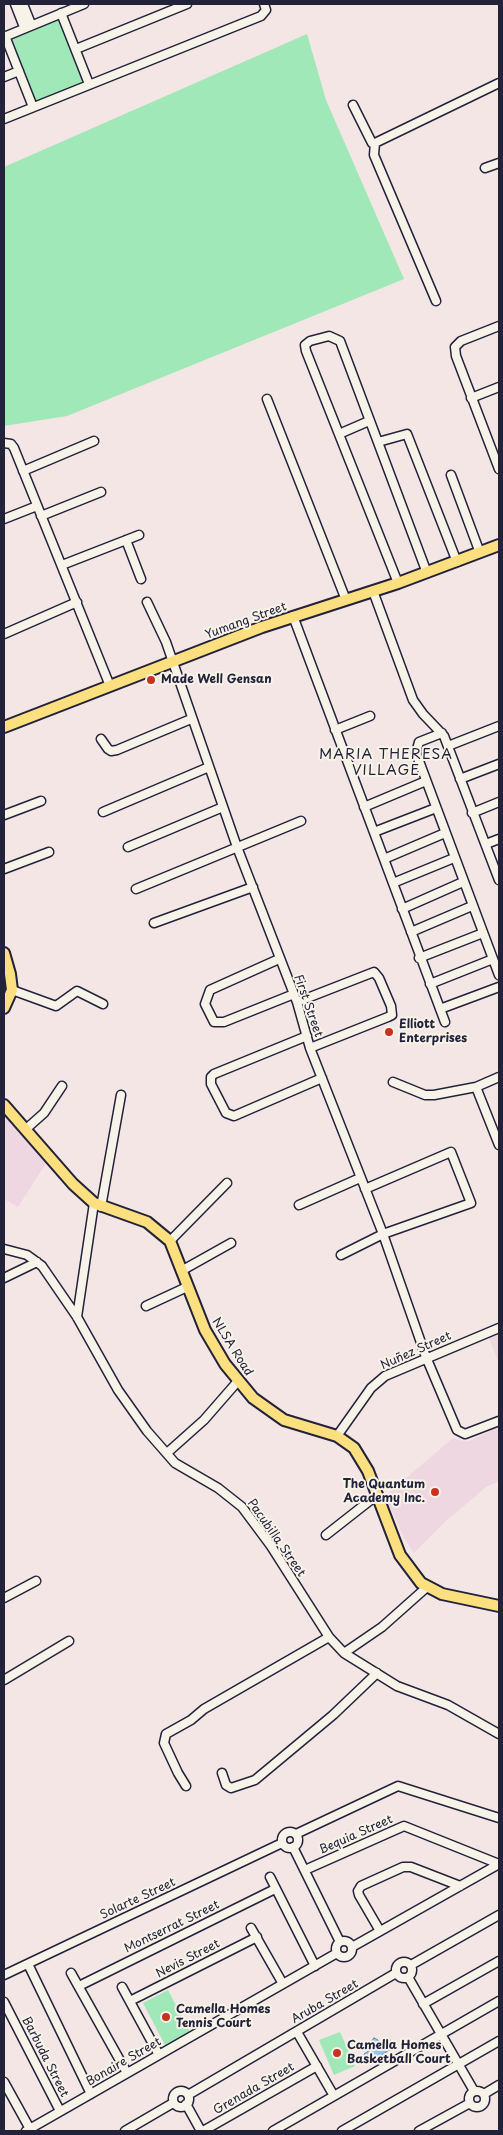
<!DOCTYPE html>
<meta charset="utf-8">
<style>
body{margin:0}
#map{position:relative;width:503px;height:2135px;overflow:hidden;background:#f3e6e4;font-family:"Playpen Sans",sans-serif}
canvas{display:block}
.frame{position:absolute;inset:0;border:5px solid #22223b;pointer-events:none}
</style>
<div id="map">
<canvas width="503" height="2135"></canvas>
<div class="frame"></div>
</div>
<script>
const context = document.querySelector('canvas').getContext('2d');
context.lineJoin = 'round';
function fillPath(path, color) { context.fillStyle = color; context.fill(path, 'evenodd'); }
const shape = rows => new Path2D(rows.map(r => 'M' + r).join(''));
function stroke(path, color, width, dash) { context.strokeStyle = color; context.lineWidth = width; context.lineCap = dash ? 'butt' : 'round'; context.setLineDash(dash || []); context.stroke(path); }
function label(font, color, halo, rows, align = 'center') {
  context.font = font + ' "Playpen Sans",sans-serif'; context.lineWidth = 4; context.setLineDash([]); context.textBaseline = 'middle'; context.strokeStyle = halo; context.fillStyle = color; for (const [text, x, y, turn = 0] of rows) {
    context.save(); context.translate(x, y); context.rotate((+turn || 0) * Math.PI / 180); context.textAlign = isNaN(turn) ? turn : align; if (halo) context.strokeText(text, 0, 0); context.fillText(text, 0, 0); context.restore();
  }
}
fillPath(shape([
 [8,1110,50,1157,18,1207,4,1199,4,1118],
 [499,1333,499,1364,489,1338],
 [499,1427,499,1481,486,1487,446,1521,414,1553,404,1538,385,1496,453,1438,467,1442]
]), '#eed7e0');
fillPath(shape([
 [58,19,83,83,32,103,7,39],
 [307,34,326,100,404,279,67,416,4,426,4,167],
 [168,1990,190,2032,165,2045,143,2003],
 [340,2032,355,2066,334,2075,319,2040]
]), '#a0e8b7');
const water = shape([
 [374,2038,378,2040,380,2044,389,2038,394,2047,369,2063,364,2054,373,2048,370,2043,374,2038]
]);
fillPath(water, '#96c3f0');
stroke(water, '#6883a8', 1);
const minor = shape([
 [15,4,24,27],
 [23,4,31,24],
 [61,13,89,84],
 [5,36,33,107],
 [4,37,84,4],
 [76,49,187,4],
 [4,77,19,71],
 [353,105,372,143,375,143,499,83],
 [4,119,261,16,266,10,264,4],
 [375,143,374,155,436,301],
 [485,168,499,163],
 [499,326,461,341,455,347,456,356,499,469],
 [471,398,499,387],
 [267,399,346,600],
 [339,434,369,421],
 [378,442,407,434,457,562],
 [4,443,11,444,14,448,110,686],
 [23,471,94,441],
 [451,475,480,553],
 [41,516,101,492],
 [4,519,37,506],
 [126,540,141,579],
 [62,565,139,535],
 [398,583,306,351,305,345,310,341,329,336,340,341,427,573],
 [373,591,413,700,423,714,444,736,499,880],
 [147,602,166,642,237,847,297,1002,310,1048,383,1234,426,1357,457,1430,465,1434,499,1421],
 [293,616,445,1022],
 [4,634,77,602],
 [335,730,370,716],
 [442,733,419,742,416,753,499,975],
 [101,739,108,749,111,751,117,750,191,719],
 [448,746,499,726],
 [460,779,499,764],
 [364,807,426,781],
 [103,812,209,767],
 [472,813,499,802],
 [4,815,41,801],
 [374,832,436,808],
 [486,844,499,839],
 [128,847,223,807],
 [384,859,445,833],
 [4,869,49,852],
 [393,883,454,858],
 [136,889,301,821],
 [402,909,463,882],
 [154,923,253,887],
 [411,932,472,906],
 [419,958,483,933],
 [279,959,210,990,205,1004,214,1022,224,1022,294,994],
 [430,984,493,959],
 [12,990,56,1006,77,991,103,1004],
 [297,1002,374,972,379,978,391,1006,392,1015,388,1017,310,1048],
 [440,1009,499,987],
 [307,1036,214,1074,211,1077,211,1084,226,1113,234,1116,322,1078],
 [393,1082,425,1095,434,1095,476,1087,499,1077],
 [476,1087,499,1145],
 [26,1129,44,1113,62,1086],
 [299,1205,360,1178],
 [101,1207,121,1095],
 [170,1241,227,1183],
 [4,1249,27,1255,42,1266,77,1317,118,1390,147,1431,175,1463,218,1488,242,1507,271,1546,329,1637,344,1653,397,1686,448,1705,499,1734],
 [341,1255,383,1234,471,1203,451,1152,365,1189],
 [181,1271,231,1243],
 [4,1278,37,1262],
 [146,1306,187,1287],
 [77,1317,94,1203],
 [337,1436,371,1388,385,1376,499,1328],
 [167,1453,204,1420,238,1381],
 [326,1535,377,1495],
 [4,1598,36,1581],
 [344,1653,382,1627,427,1587],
 [4,1680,69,1641],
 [222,1773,226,1785,231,1788,255,1780,333,1715,377,1673],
 [186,1786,178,1773,164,1743,166,1734,191,1720,204,1709,329,1637],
 '282 1840a8 8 0 1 1 16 0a8 8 0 1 1-16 0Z',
 [296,1834,398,1786,499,1818],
 [293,1847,340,1942],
 [305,1870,404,1826,499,1864],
 [270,1877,315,1966],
 [251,1928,283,1984],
 [380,1931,359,1895,358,1891,361,1886,403,1867,411,1867,460,1886],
 '336 1949a8 8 0 1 1 16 0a8 8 0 1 1-16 0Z',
 [352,1947,499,1864],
 '396 1970a8 8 0 1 1 16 0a8 8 0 1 1-16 0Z',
 [28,1964,91,2094],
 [411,1965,499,1915],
 [71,1973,127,2073],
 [4,1975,282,1843],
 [408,1977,474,2091],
 [79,1986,275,1889],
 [122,1987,159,2055],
 [130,2001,257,1937],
 [4,2002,60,2111],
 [423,2004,499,1961],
 [297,2032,334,2096],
 [4,2082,30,2129],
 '469 2099a8 8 0 1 1 16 0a8 8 0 1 1-16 0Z',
 '173 2099a8 8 0 1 1 16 0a8 8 0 1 1-16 0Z',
 [484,2094,499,2085],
 [188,2095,396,1973],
 [186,2104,201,2131],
 [26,2131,337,1953],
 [125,2131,173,2103],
 [203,2131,317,2066],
 [273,2131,499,2001],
 [342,2131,499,2041],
 [419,2131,470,2103]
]);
const major = shape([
 [4,727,262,627,398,583,499,545],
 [4,953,10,974,12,990,4,1008],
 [4,1105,73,1184,94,1203,147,1222,170,1241,205,1330,225,1364,253,1398,284,1420,337,1436,354,1448,368,1471,400,1555,421,1583,442,1594,499,1606]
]);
stroke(minor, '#22223b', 11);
stroke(major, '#22223b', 14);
stroke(minor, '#f7f3e8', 8);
stroke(major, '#fce080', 10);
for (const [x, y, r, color] of [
 [151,680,5,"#c8321e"],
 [389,1032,5,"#c8321e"],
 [435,1492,5,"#c8321e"],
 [166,2017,5,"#c8321e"],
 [337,2053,5,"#c8321e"]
]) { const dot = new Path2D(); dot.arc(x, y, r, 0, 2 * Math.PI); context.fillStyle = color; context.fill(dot); stroke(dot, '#f7f3e8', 2); }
label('12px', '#22223b', '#f7f3e8', [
 ["Yumang Street",246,621,-20],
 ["First Street",308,1006,71],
 ["NLSA Road",232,1347,58],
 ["Nuñez Street",416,1351,-24],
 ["Pacubilla Street",276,1538,55],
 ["Bequia Street",356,1835,-24],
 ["Solarte Street",138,1899,-25],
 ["Montserrat Street",172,1927,-26],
 ["Nevis Street",188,1959,-27],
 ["Aruba Street",325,2002,-30],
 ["Barbuda Street",45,2057,63],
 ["Bonaire Street",124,2062,-30],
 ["Grenada Street",254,2089,-30]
]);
label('bold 12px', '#22223b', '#f7f3e8', [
 ["Made Well Gensan",161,680],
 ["Elliott",399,1025],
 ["Enterprises",399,1039],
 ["The Quantum",425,1485,"right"],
 ["Academy Inc.",425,1499,"right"],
 ["Camella Homes",176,2010],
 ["Tennis Court",176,2024],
 ["Camella Homes",347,2046],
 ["Basketball Court",347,2060]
], 'left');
context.letterSpacing = '1px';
label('14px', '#22223b', '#f7f3e8', [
 ["MARIA THERESA",386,755],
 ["VILLAGE",386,771]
]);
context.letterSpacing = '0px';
</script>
